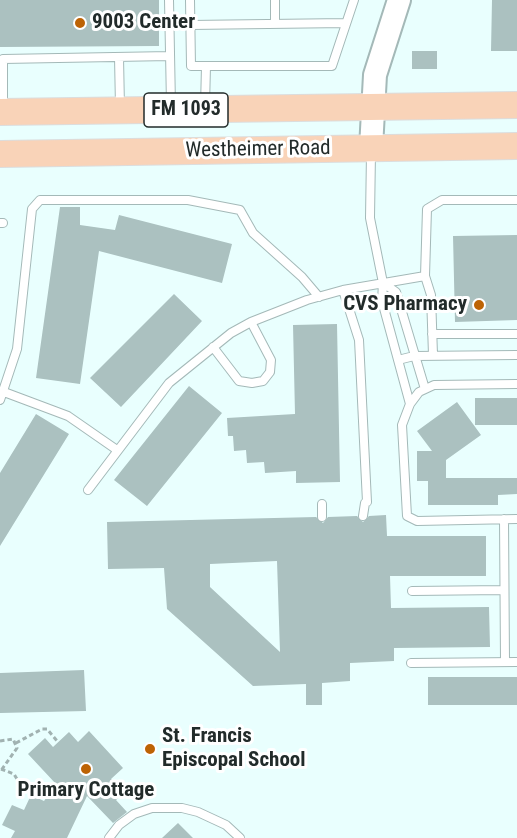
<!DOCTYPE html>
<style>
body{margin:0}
canvas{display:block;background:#e9fffe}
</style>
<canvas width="517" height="838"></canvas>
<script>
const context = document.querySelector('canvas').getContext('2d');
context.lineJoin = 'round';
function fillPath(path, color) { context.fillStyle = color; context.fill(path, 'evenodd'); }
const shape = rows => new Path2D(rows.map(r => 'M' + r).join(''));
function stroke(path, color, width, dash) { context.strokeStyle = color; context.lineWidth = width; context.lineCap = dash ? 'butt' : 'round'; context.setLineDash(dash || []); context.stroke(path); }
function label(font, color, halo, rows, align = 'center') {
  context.font = font + ' "Roboto Condensed",sans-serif'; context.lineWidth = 6; context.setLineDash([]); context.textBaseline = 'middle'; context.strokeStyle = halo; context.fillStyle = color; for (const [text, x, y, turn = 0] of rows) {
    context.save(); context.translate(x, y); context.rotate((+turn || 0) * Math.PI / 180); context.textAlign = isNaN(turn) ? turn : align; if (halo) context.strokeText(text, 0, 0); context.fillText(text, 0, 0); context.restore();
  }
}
fillPath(shape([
 [0,0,159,0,159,46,0,47],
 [492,0,517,0,517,51,491,51],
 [412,51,437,51,437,69,412,69],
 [60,207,80,207,80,225,115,230,119,215,232,244,222,283,99,251,80,384,36,378],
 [517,235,517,320,455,322,453,236],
 [174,294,202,321,121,407,90,378],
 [337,324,340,482,296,483,296,471,265,473,264,462,247,463,246,450,234,451,233,436,228,436,227,418,295,414,293,325],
 [189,386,222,413,147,506,114,480],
 [475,398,517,398,517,425,475,425],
 [457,402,481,435,446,460,446,478,517,478,517,494,498,495,498,505,428,505,428,481,417,481,417,451,432,451,417,431],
 [36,414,69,434,0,546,0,473],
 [386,515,387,536,486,536,486,576,390,576,391,608,489,607,490,647,394,648,394,661,350,663,350,681,322,683,322,705,306,705,306,684,253,686,167,609,164,568,108,569,107,522,316,517,323,523,328,517,357,516,363,522,369,516],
 [277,561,280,652,210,587,210,564],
 [84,670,86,711,0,713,0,673],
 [428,677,517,677,517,705,428,705],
 [89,731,123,768,111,779,124,793,116,800,127,812,113,823,87,796,67,838,11,838,15,831,2,825,12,805,24,810,31,795,44,801,56,784,28,754,45,738,53,747,69,732,78,742],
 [178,823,193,838,162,838]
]), '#abc1c0');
const lane = shape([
 [169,0,171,105],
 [190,0,191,66,332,66,354,0],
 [275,0,275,24],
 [190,25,346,23],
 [119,57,120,107],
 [205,106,206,66],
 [3,107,3,59,170,56],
 [371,153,370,218,383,283,382,301,410,404],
 [0,223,3,223],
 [383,283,396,292,425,389],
 [343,290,359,340,367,502],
 [432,334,517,334],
 [213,347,239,381,252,383,263,381,270,372,271,360,251,322],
 [433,355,431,295,425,276,427,209,442,200,517,200],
 [398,360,414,356,517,355],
 [517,384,434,385,419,392,410,404,402,425,407,516,417,521,517,519],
 [4,392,68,416,117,450],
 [0,400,17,349,32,209,40,200,188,200,240,210,253,233,302,277,319,297],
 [88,490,169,383,231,333,251,322,307,300,343,290,425,276],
 [363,516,365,503],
 [322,517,322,504],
 [504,519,505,662],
 [412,591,504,590],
 [411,663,517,662],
 [109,838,119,825,134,814,152,808,182,808,198,812,226,825,240,838]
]);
const secondary = shape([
 [371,148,375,75,399,0]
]);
const primary = shape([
 [0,112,517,105],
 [0,154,517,146]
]);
stroke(lane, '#a4b9b8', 10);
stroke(secondary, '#a4b9b8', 26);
stroke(primary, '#dcdddd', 28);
stroke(shape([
 [0,741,13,739,17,748,0,772],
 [16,743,42,729,47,729,58,742],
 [1,769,14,774,21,786]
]), '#a1b2b1', 3, [4.5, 3]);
stroke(lane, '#fff', 8);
stroke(secondary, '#fff', 22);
stroke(primary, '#f9d3b8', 26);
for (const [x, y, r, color] of [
 [80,23,6,"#bd6304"],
 [479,305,6,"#bd6304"],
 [150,749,6,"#bd6304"],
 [86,769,6,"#bd6304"]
]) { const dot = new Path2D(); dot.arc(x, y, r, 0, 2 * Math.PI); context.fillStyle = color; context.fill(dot); stroke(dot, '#fff', 2); }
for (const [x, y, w] of [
 [186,110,84]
]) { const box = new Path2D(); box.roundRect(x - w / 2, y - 17, w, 34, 4.5); context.fillStyle = '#fff'; context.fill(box); stroke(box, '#222b2a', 1.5); }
label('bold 20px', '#222b2a', null, [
 ["FM 1093",186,110]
]);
label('bold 21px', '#222b2a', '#fff', [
 ["9003 Center",92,23],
 ["CVS Pharmacy",467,305,"right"],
 ["St. Francis",162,737],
 ["Episcopal School",162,761],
 ["Primary Cottage",86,791,"center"]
], 'left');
label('21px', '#222b2a', '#fff', [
 ["Westheimer Road",258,150,-1]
]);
</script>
